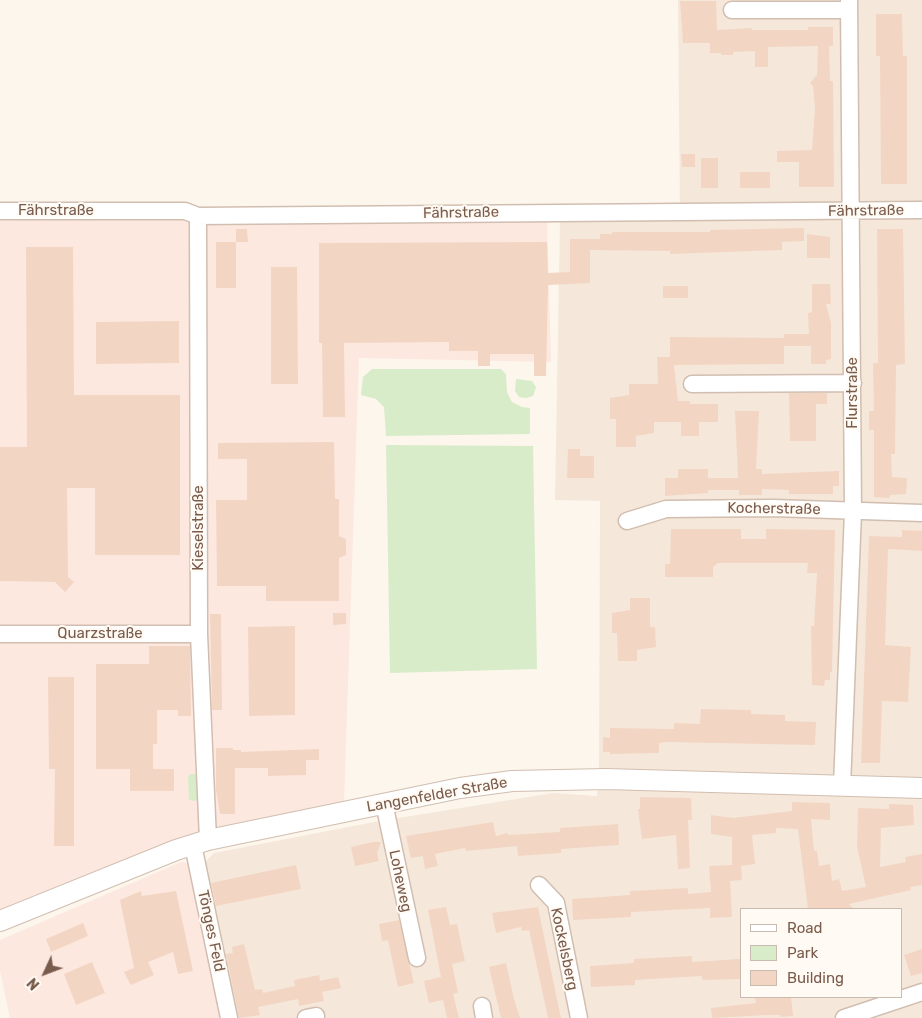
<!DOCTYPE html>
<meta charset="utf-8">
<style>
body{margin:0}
#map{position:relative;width:922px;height:1018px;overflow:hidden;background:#fdf6ec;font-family:Rubik,sans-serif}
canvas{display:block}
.legend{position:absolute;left:740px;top:908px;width:162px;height:90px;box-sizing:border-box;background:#fffaf3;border:1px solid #cabbb1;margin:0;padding:6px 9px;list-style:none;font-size:15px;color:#7a5c4d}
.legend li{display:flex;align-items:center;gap:10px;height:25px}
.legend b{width:25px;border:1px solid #cabbb1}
.north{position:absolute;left:20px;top:948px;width:50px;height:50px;-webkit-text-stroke:4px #fffaf3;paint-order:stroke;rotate:227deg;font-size:14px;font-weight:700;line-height:20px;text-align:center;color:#7a5c4d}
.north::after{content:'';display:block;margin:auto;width:18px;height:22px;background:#7a5c4d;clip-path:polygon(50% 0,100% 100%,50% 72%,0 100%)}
</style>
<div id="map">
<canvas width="922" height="1018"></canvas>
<ul class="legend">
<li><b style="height:6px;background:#fff"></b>Road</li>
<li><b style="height:14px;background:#d8ecc9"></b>Park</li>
<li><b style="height:14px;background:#f3d5c3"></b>Building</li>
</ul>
<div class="north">N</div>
</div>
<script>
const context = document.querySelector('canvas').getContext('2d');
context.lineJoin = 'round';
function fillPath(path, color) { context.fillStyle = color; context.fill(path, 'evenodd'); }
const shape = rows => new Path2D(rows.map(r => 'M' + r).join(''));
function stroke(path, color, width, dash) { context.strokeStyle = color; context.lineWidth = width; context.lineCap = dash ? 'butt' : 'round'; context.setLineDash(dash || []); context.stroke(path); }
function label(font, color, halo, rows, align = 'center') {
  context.font = font + ' Rubik,sans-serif'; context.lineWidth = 4; context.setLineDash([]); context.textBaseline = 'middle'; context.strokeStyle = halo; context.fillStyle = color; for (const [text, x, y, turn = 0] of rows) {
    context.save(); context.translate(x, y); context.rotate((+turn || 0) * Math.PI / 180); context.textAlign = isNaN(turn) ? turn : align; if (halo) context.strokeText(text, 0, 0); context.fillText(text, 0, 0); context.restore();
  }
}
fillPath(shape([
 [678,0,922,0,922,1018,235,1018,202,865,214,853,374,822,553,793,597,796,599,771,600,501,555,500,560,220,680,218],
 [741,909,901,909,901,997,741,997]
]), '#f5e8da');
fillPath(shape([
 [547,218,551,362,359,358,344,804,201,831,0,910,0,219],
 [181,862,190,863,224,1018,10,1018,0,971,0,940]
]), '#fde8e0');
fillPath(shape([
 [372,369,501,369,506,374,507,392,512,402,522,407,530,408,530,434,386,436,384,407,376,399,361,395,363,377],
 [516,379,532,381,536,387,533,396,526,398,519,397,515,391],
 [386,445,533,446,537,669,390,673],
 [190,774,197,774,197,800,194,801,189,800,188,777]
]), '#d8ecc9');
fillPath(shape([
 [680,1,716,1,717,30,752,28,752,30,808,30,808,27,833,27,833,46,829,46,830,81,833,81,834,187,799,187,799,162,777,162,777,151,812,150,815,108,813,86,810,83,817,75,818,46,768,47,768,67,755,67,755,51,733,52,733,55,721,55,721,53,710,53,710,43,683,43],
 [876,14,902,14,903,56,907,56,907,184,881,184,880,56,876,56],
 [681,154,695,154,695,167,682,167],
 [701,158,718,158,718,188,701,188],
 [740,172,770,172,770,188,740,188],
 [804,228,804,241,782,242,782,250,670,254,670,251,590,250,590,283,548,285,546,376,534,376,534,354,490,354,490,366,478,366,478,351,449,351,449,342,344,343,345,417,323,417,322,343,319,343,319,243,547,242,548,273,570,272,570,239,600,239,600,234,612,234,612,232,710,232,710,230],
 [236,229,247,229,248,242,236,242],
 [877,229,903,229,905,364,896,365,895,454,891,454,892,477,907,478,906,494,890,495,889,498,874,497,874,430,869,430,869,411,874,411,873,363,878,363],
 [807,234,830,237,830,258,807,258],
 [216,242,236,242,236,288,216,288],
 [26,247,73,247,74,395,180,395,180,555,95,555,95,488,67,488,68,577,74,582,65,592,55,582,0,581,0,447,27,447],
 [271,267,297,267,298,384,271,384],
 [812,284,830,284,831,304,826,304,831,323,831,359,826,360,826,364,811,364,811,346,784,346,784,364,674,365,678,401,690,401,690,404,718,404,718,422,699,422,699,436,681,436,681,422,654,422,654,433,636,436,636,447,616,447,616,419,610,419,610,398,629,395,629,384,658,384,657,357,670,357,670,337,784,338,784,334,809,334,808,313,812,312],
 [663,286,688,286,688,298,663,298],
 [179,321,179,363,96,364,96,322],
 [789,393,827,393,827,404,816,404,816,441,790,441],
 [735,411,759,411,756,469,762,469,762,474,839,471,839,486,833,486,833,494,789,494,789,490,762,489,762,495,739,495,739,490,708,490,708,493,665,496,665,478,678,478,678,469,708,469,708,478,738,478],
 [334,442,335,499,339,499,339,536,346,539,346,555,339,558,339,601,266,601,266,586,217,586,216,500,247,500,247,459,218,459,218,443],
 [568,449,580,449,580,456,594,456,594,478,567,478],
 [671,529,741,529,741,539,766,539,766,529,835,530,832,672,830,672,830,680,825,680,824,686,812,685,811,626,814,626,817,573,807,573,808,563,718,563,713,567,713,577,665,577,665,564,670,564],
 [902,530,922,531,922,551,888,549,885,645,911,647,908,702,882,701,880,763,861,763,869,536,902,537],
 [630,598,650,598,650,627,655,627,656,647,637,650,637,661,618,661,617,633,612,633,612,613,630,610],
 [333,613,346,613,346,624,333,625],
 [210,614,221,614,222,710,212,710],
 [295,626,295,715,249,716,248,627],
 [149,646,190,646,191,716,178,716,178,710,157,710,157,744,153,744,153,769,174,769,174,791,130,791,130,769,96,769,96,664,149,664],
 [48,677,74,677,74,846,54,846,55,769,49,769],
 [701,709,751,710,751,714,785,715,785,721,816,722,815,745,666,742,659,743,659,753,610,754,610,752,603,752,603,737,610,738,610,728,674,729,674,723,700,724],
 [216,748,233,748,233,750,241,750,241,752,319,749,319,760,306,760,306,775,268,776,268,768,235,768,235,814,220,814,216,790],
 [640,797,691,798,692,820,688,820,690,868,678,869,676,835,642,839,638,809,640,809],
 [792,802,830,803,830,820,811,819,814,851,817,851,819,866,830,864,832,881,839,879,842,891,866,887,857,847,858,808,889,809,889,804,913,805,914,825,881,828,880,867,906,862,905,857,922,854,922,885,910,887,911,890,849,904,854,909,808,909,798,829,776,828,776,833,752,835,755,864,741,866,742,880,730,881,732,917,710,918,710,908,631,912,631,917,573,920,572,899,630,895,630,891,688,888,688,894,711,892,709,866,732,865,732,837,711,834,711,815,733,818,792,811],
 [493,822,496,836,507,833,508,835,560,832,560,828,618,824,619,845,561,849,561,853,518,856,517,846,466,851,465,848,435,854,438,866,425,869,423,856,411,858,406,836],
 [373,842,381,842,377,853,379,861,355,866,351,847],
 [296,865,301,889,216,906,211,883],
 [141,891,142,896,176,891,193,971,178,974,173,952,148,962,154,975,131,985,129,982,124,972,134,968,120,900],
 [446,907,450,925,457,924,465,961,452,964,458,993,453,994,459,1018,447,1018,443,1000,429,1003,424,981,441,977,428,910],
 [538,907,555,990,561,1018,548,1018,529,930,522,931,521,927,496,933,492,913],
 [399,920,414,983,398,987,388,940,382,941,379,924],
 [83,923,88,936,51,952,46,939],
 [244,944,255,990,262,989,263,993,295,986,294,980,319,975,320,981,338,977,341,988,322,992,324,1001,299,1006,298,999,258,1007,260,1015,239,1018,226,954,233,953,232,947],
 [922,949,922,973,911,976,904,955],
 [692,956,692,962,740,959,741,979,702,980,702,976,635,980,635,985,591,987,590,966,634,963,634,959],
 [92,962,105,993,76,1005,64,974],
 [506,963,514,999,520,1018,501,1018,489,967],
 [755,997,791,997,793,1016,780,1017,780,1015,767,1015,712,1018,711,1008,756,1003]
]), '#f3d5c3');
const minor = shape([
 [732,10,849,10],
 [0,211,185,211,198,216,922,210],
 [198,216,199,634,208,840],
 [692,384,853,383],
 [627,521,666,509,774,508,922,513],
 [0,634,199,634],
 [842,786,853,512,849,0],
 [384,803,417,958],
 [193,845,229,1018],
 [539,885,556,903,579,1018],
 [482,1006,484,1018],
 [306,1018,316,1016],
 [844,1018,922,992]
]);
const tertiary = shape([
 [0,921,176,850,208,840,460,788,512,781,606,779,922,788]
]);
stroke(minor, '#d1beb0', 19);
stroke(tertiary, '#d1beb0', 22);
stroke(minor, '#fff', 16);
stroke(tertiary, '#fff', 20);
label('15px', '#7a5c4d', '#fffaf3', [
 ["Fährstraße",56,211],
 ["Fährstraße",866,211,-1],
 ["Fährstraße",461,213,-1],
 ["Flurstraße",853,393,-90],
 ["Kocherstraße",774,509,1],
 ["Kieselstraße",199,528,-90],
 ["Quarzstraße",100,634],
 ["Langenfelder Straße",437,795,-10],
 ["Loheweg",400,881,78],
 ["Tönges Feld",211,931,78],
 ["Kockelsberg",564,949,78]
]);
</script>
